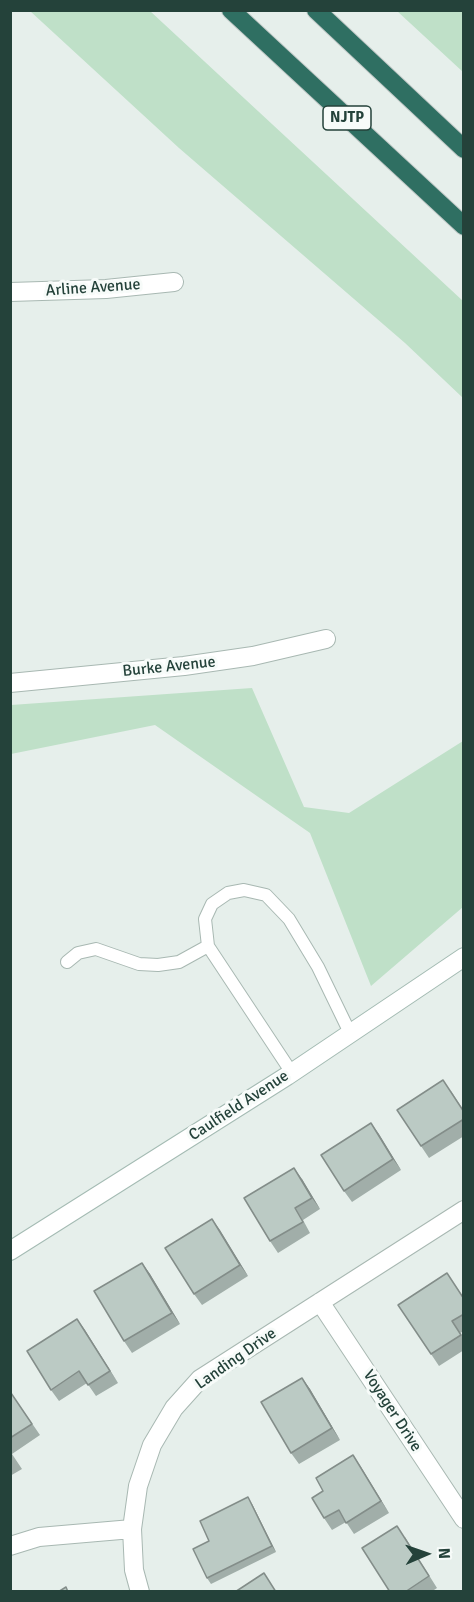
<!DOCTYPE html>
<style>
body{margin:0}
#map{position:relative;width:474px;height:1602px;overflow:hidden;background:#e6efeb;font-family:Signika,sans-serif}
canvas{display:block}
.frame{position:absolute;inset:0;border:12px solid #24423a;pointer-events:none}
.north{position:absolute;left:396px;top:1524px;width:60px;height:60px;-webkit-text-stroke:4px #f7fbf9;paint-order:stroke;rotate:88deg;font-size:16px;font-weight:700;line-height:24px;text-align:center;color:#24423a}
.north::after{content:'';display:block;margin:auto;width:21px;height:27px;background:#24423a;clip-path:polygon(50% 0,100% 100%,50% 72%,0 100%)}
</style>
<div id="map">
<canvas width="474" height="1602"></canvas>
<div class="frame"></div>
<div class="north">N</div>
</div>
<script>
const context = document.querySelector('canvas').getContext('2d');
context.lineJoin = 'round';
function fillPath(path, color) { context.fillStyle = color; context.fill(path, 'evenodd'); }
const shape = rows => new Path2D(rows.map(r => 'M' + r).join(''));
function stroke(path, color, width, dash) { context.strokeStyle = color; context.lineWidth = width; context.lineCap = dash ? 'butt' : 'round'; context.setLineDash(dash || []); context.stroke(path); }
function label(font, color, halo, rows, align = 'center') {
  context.font = font + ' Signika,sans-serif'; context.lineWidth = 6; context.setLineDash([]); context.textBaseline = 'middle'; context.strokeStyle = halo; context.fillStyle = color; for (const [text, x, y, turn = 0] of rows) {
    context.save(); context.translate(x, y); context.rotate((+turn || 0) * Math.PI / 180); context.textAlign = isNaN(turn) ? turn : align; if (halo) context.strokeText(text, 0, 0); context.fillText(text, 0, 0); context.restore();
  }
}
fillPath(shape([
 [30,11,150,11,463,301,463,398,405,343,179,148],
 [397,11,463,11,463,72],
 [252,688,304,807,349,813,463,741,463,907,371,986,310,833,155,725,11,754,11,705]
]), '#bfe0c8');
const lane = shape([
 [67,962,78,953,96,949,139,964,158,965,179,962,208,946],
 [292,1073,208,946,205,919,212,904,228,893,244,890,266,895,289,919,318,967,350,1033]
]);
const street = shape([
 [10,292,106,289,174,282],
 [10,683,184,666,253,656,326,639],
 [320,1302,464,1519],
 [10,1546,39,1537,132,1529],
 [140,1592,134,1570,132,1529,138,1486,152,1445,174,1408,200,1379,464,1210]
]);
const secondary = shape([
 [10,1251,287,1076,464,957]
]);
const highway = shape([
 [231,10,464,226],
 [316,10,464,149]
]);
stroke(lane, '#a8b8b2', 14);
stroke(street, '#a8b8b2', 20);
stroke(secondary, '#a4bbb3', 20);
stroke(highway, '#c2cac8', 20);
stroke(lane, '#fff', 12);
stroke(street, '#fff', 18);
stroke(secondary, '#fff', 18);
stroke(highway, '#2f6f62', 18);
fillPath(shape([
 [451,1091,464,1111,464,1136,429,1158,421,1146],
 [371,1123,401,1170,352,1202,344,1191],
 [302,1179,320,1209,303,1220,310,1233,278,1253,270,1241],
 [212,1219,248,1276,202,1305,194,1294],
 [142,1263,150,1274,180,1324,132,1353,124,1341],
 [455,1285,464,1298,464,1331,460,1333,464,1338,464,1350,439,1366,431,1354],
 [77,1319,118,1383,96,1396,87,1383,59,1401,51,1390],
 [302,1378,310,1389,340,1440,299,1464,291,1453],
 [10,1393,11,1393,40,1435,12,1454,22,1469,10,1476],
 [353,1455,389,1513,354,1534,346,1522,332,1530,324,1518,323,1491],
 [252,1504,276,1552,211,1584,207,1578,209,1541],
 [405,1537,437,1588,431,1592,390,1592]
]), '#a1aea9');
fillPath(shape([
 [371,1123,379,1134,401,1170,393,1159],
 [294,1168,302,1179,320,1209,312,1198],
 [212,1219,220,1230,248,1276,240,1265],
 [142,1263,150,1274,180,1324,172,1313],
 [77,1319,85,1330,118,1383,110,1371],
 [302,1378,310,1389,340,1440,332,1428],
 [353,1455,361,1467,389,1513,381,1501],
 [248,1497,252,1504,276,1552,272,1546]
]), '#838d89');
const building = shape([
 [443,1080,464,1112,464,1119,421,1146,397,1110,443,1080],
 [371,1123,393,1159,344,1191,321,1155,371,1123],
 [294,1168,312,1198,295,1208,303,1222,270,1241,244,1198,294,1168],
 [212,1219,240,1265,194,1294,165,1248,212,1219],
 [142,1263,172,1313,124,1341,94,1291,142,1263],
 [447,1273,464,1299,464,1314,452,1321,461,1335,431,1354,398,1305,447,1273],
 [77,1319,110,1371,88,1385,79,1371,51,1390,27,1351,77,1319],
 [302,1378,332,1428,291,1453,261,1402,302,1378],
 [10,1393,11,1393,32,1424,10,1438,10,1393],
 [353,1455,381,1501,346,1523,339,1510,324,1518,312,1498,323,1491,316,1478,353,1455],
 [248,1497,272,1546,207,1578,193,1549,209,1541,200,1521,248,1497],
 [397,1526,429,1576,405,1592,390,1592,362,1548,397,1526],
 [264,1573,276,1592,235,1592,264,1573],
 [66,1587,68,1592,58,1592,66,1587]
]);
fillPath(building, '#bbcac4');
stroke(building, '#838d89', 1.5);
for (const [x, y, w] of [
 [347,118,48]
]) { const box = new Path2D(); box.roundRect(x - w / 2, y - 12, w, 24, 4.5); context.fillStyle = '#f7fbf9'; context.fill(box); stroke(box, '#24423a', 1.5); }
label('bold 15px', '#24423a', null, [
 ["NJTP",347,118]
]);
label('16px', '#24423a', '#f7fbf9', [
 ["Arline Avenue",93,288,-4],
 ["Burke Avenue",169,667,-6],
 ["Caulfield Avenue",239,1106,-33],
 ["Landing Drive",236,1359,-35],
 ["Voyager Drive",392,1411,57]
]);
</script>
